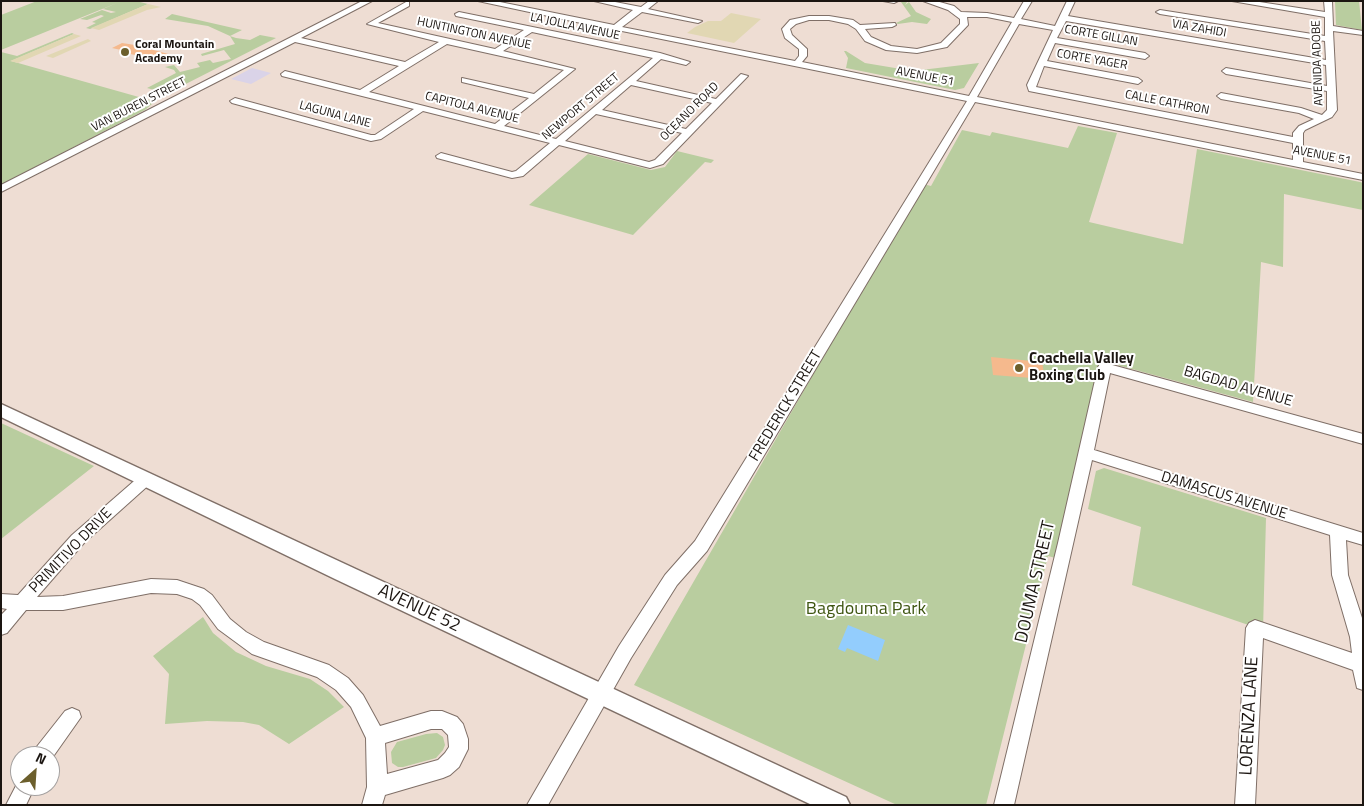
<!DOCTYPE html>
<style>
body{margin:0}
#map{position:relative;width:1364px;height:806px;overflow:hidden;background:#eeddd3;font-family:"Titillium Web",sans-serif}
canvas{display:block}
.frame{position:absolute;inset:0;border:2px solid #1b1511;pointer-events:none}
.north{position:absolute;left:10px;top:746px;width:50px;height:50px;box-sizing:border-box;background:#fff;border:1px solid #a4a1a0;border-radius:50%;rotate:26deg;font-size:14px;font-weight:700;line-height:20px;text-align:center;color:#1b1511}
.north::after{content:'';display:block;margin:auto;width:18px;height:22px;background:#6c5f2c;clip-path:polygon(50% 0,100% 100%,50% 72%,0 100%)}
</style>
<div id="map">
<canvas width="1364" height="806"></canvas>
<div class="frame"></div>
<div class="north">N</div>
</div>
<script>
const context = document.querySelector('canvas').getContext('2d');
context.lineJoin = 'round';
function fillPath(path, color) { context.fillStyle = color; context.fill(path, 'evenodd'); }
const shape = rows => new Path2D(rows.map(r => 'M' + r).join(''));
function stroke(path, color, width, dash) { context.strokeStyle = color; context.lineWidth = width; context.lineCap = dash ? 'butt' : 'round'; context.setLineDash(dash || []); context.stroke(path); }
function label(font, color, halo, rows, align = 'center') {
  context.font = font + ' "Titillium Web",sans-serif'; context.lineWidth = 4; context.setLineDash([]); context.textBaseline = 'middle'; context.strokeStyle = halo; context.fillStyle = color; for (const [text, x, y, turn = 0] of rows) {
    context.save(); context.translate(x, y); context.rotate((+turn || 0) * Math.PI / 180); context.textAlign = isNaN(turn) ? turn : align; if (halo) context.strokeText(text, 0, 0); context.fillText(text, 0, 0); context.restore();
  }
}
fillPath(shape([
 [252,68,271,73,251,84,231,79]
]), '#dad3e8');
fillPath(shape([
 [37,1,136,1,148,4,90,29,86,28,96,23,92,22,104,16,101,15,87,20,80,19,102,10,111,13,116,12,103,9,117,3,1,50,1,15],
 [1335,1,1359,1,1362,30,1336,25],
 [901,2,907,2,905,5,909,2,916,12,931,19,927,24,912,22,898,24,896,23,911,16],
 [172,14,242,30,230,36,236,38,250,40,260,35,276,38,172,91,162,92,147,88,176,73,174,70,165,67,174,65,180,72,200,67,197,63,210,60,213,63,231,59,224,50,202,56,201,54,235,44,230,36,208,26,165,19],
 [72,33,74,34,11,61,153,101,152,104,145,110,1,185,1,52,17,56],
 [844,51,846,51,865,63,913,71,979,63,964,88,955,90,846,68,848,58],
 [1078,126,1117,133,1089,222,1183,244,1197,149,1360,182,1363,183,1363,210,1284,194,1283,267,1261,262,1253,402,1110,363,1063,560,1048,556,986,805,897,805,634,685,923,184,931,186,962,130,990,136,992,132,1068,148],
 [677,151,714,160,711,163,705,162,633,235,529,205,588,154,651,170,665,167],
 [1,423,94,466,1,539],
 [1104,468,1266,518,1263,630,1132,585,1141,527,1088,509,1096,471],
 [203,617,213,633,236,652,266,666,310,679,328,691,344,707,289,744,259,725,243,722,207,721,165,724,169,674,153,656],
 [437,733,443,737,445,745,443,750,436,758,403,767,398,767,392,763,391,752,397,742,426,734]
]), '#b9cd9f');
fillPath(shape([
 [148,4,161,7,147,10,99,30,91,28],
 [731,13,761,19,734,43,687,33,695,27,708,21,721,21],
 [74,34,81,36,18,63,10,61],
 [88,39,91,41,53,58,46,56]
]), '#e1d7b3');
fillPath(shape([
 [848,625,885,640,878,661,847,648,845,652,838,649]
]), '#93cdfd');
fillPath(shape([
 [122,43,135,45,172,55,156,60,118,51,121,50,112,48],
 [991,357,1042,362,1045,379,993,375]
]), '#f5b98d');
const minor = shape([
 [362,1,372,1,301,38,405,62,439,42,367,24,406,2,409,2,409,6,378,23,495,49,524,30,456,16,455,14,459,12,660,53,690,62,686,65,661,59,636,81,716,99,741,74,748,76,663,164,650,168,559,145,523,176,512,178,437,158,436,156,441,153,512,172,516,171,550,143,423,111,381,139,371,141,232,103,230,101,235,98,371,135,375,135,414,109,282,76,281,74,285,71,360,90,399,66,295,42,1,192,1,185,362,1],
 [532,32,653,58,556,139,504,126,575,69,503,51,532,32],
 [447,44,564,70,534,94,462,78,462,82,529,98,495,124,369,92,447,44],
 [631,85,712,103,686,129,602,110,631,85],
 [596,114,682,133,655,160,649,162,565,141,596,114],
 [478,1,495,1,614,25,633,10,594,1,610,1,641,7,649,1,658,1,648,9,702,21,698,23,642,12,622,27,795,61,799,56,799,49,785,38,782,29,790,20,809,16,829,16,853,20,860,25,895,23,896,25,892,27,865,29,871,37,891,46,917,49,941,43,960,24,960,19,948,10,923,1,936,1,954,6,961,12,987,13,1014,18,1024,1,1032,1,1021,19,1055,26,1067,1,1075,1,1068,16,1326,60,1325,41,1160,14,1156,12,1160,10,1325,36,1325,17,1232,1,1253,1,1325,12,1324,1,1332,1,1333,26,1363,31,1363,35,1333,31,1337,110,1332,117,1305,130,1303,133,1303,162,1363,174,1363,180,975,102,707,551,677,585,631,658,548,805,527,805,619,646,665,575,695,541,967,101,617,30,610,34,606,32,609,29,478,1],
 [967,17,987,17,1012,22,969,96,802,62,807,56,807,49,792,35,790,29,796,24,809,20,829,20,848,24,856,29,865,41,886,50,917,53,947,47,968,25,967,17],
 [1066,21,1326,65,1327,86,1226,68,1222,71,1226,74,1327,91,1327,110,1322,115,1301,108,1221,93,1217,96,1221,99,1299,113,1314,119,1299,126,1293,133,1293,137,1036,87,1044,66,1138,84,1142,81,1138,78,1047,61,1055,43,1145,59,1149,56,1145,53,1057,38,1066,21],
 [1019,24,1053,30,1027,85,1029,91,1293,143,1293,160,977,97,1019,24],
 [883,1,898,1,894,3,883,1],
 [1105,363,1363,434,1363,444,1110,373,1094,450,1363,533,1363,545,1346,540,1348,575,1363,621,1363,690,1357,688,1353,670,1263,638,1255,805,1235,805,1246,628,1249,623,1255,620,1352,653,1350,637,1332,575,1330,535,1092,460,1014,805,994,805,1058,543,1098,367,1100,364,1105,363],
 [146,473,151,475,153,479,151,483,84,543,37,597,63,596,151,579,177,580,204,589,212,595,230,619,246,632,264,642,329,665,348,678,363,695,380,726,431,711,442,711,457,717,463,724,468,739,468,749,459,767,450,775,443,778,385,795,382,805,362,805,367,787,366,738,351,707,336,690,317,677,252,654,218,629,200,605,192,599,177,594,151,593,63,610,26,610,7,633,1,635,1,615,7,609,1,608,1,594,18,595,72,535,141,475,146,473],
 [431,729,442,729,448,735,449,747,445,753,438,760,387,774,385,743,431,729],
 [72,708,79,711,81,717,50,761,50,756,32,756,35,749,65,711,72,708],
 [20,778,20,786,35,786,26,805,6,805,20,778]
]);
const major = shape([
 [1,404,846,797,850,805,812,805,335,579,1,417,1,404]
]);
stroke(minor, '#7f6f67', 2);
stroke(major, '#7f6f67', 3);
fillPath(minor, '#fff');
fillPath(major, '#fff');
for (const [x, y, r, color] of [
 [125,52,5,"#6c5f2c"],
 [1019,368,5,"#6c5f2c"]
]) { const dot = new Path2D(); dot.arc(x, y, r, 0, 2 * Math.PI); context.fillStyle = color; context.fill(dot); stroke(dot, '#fff', 2); }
label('12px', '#1b1511', '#fff', [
 ["LA JOLLA AVENUE",575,27,12],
 ["VIA ZAHIDI",1199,29,10],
 ["HUNTINGTON AVENUE",474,34,12],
 ["CORTE GILLAN",1101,36,10],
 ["CORTE YAGER",1092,60,10],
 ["AVENIDA ADOBE",1318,63,-92],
 ["AVENUE 51",925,77,11],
 ["CALLE CATHRON",1167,103,11],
 ["VAN BUREN STREET",139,105,-27],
 ["NEWPORT STREET",581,107,-40],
 ["CAPITOLA AVENUE",472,108,14],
 ["OCEANO ROAD",690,112,-45],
 ["LAGUNA LANE",335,115,15],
 ["AVENUE 51",1322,156,11]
]);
label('bold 12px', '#1b1511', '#fff', [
 ["Coral Mountain",135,45],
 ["Academy",135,59]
], 'left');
label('bold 15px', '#1b1511', '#fff', [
 ["Coachella Valley",1029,359],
 ["Boxing Club",1029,376]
], 'left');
label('15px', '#1b1511', '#fff', [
 ["BAGDAD AVENUE",1238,387,16],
 ["FREDERICK STREET",786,406,-59],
 ["DAMASCUS AVENUE",1224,496,17],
 ["PRIMITIVO DRIVE",71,551,-46]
]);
label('18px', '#1b1511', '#fff', [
 ["DOUMA STREET",1036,582,-77],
 ["AVENUE 52",419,609,25],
 ["LORENZA LANE",1250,716,-87]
]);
label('18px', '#3e5511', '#fff', [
 ["Bagdouma Park",866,610]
]);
</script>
